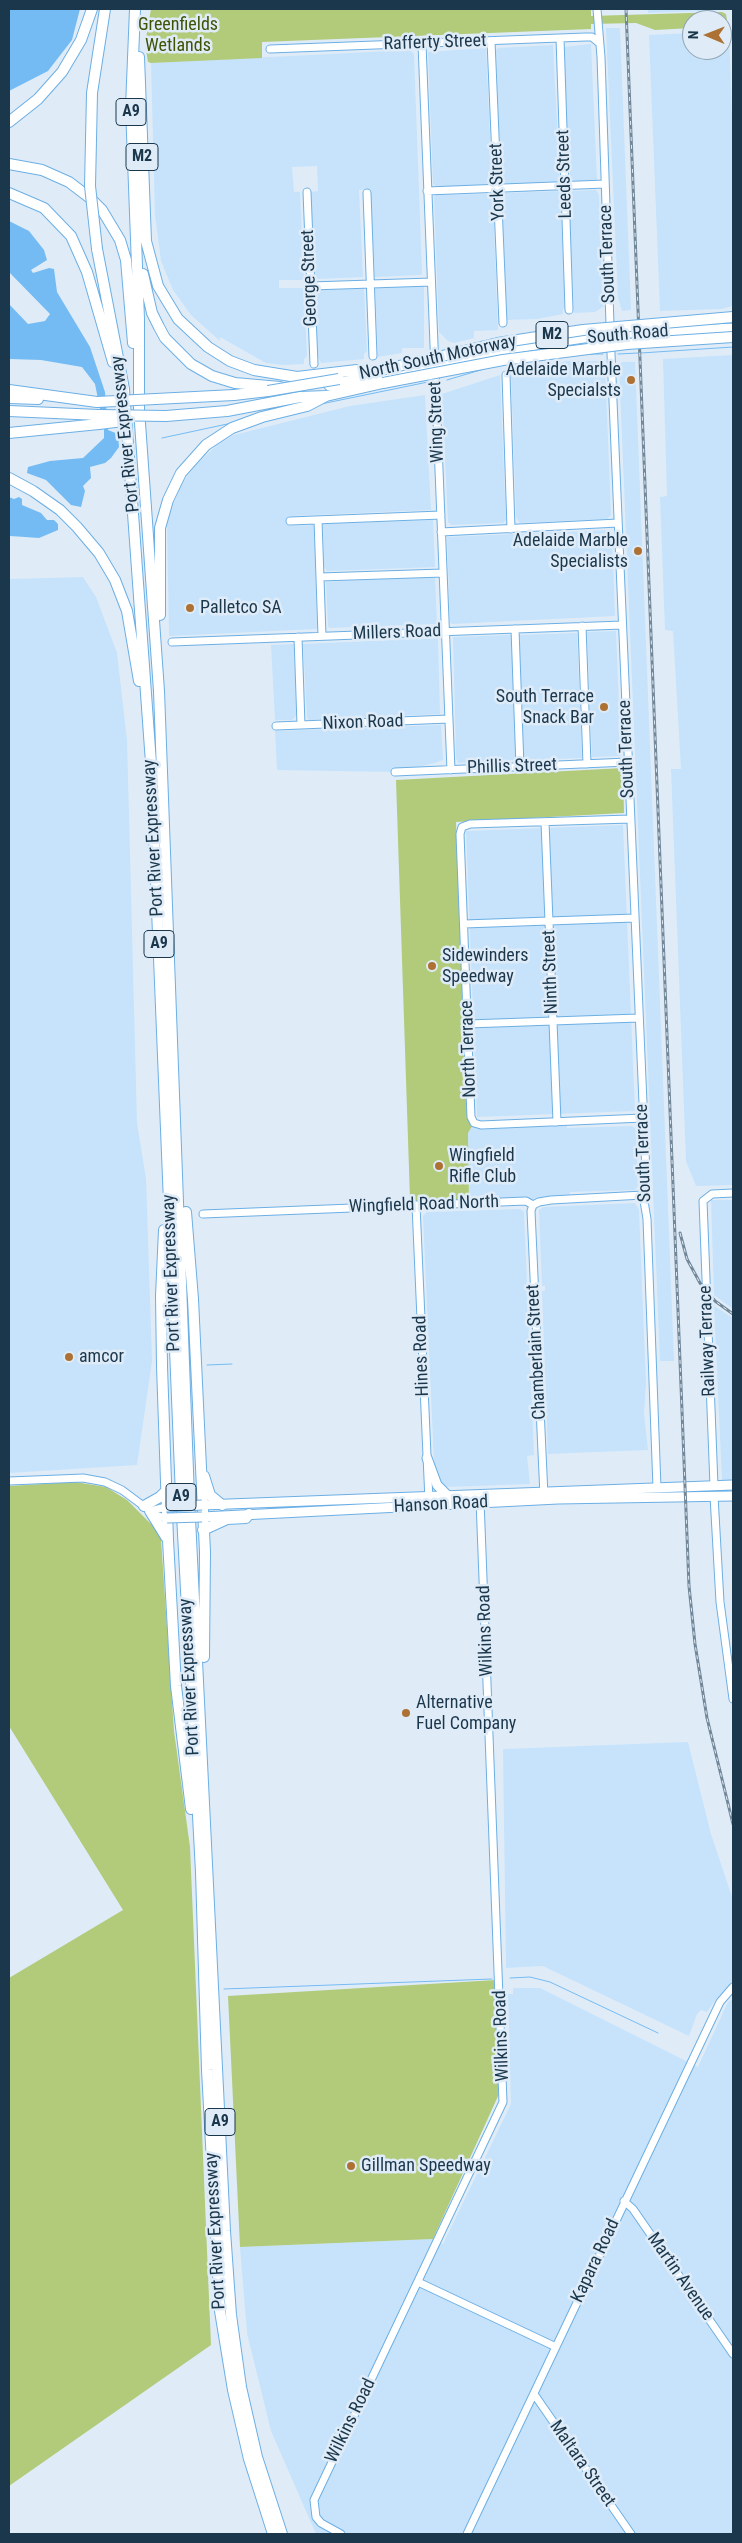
<!DOCTYPE html>
<style>
body{margin:0}
#map{position:relative;width:742px;height:2543px;overflow:hidden;background:#dfecf8;font-family:"Roboto Condensed",sans-serif}
canvas{display:block}
.frame{position:absolute;inset:0;border:10px solid #1b374c;pointer-events:none}
.north{position:absolute;left:682px;top:10px;width:50px;height:50px;box-sizing:border-box;background:#dfecf8;border:1px solid #91a4b3;border-radius:50%;rotate:271deg;font-size:14px;font-weight:700;line-height:20px;text-align:center;color:#1b374c}
.north::after{content:'';display:block;margin:auto;width:18px;height:22px;background:#ad7133;clip-path:polygon(50% 0,100% 100%,50% 72%,0 100%)}
</style>
<div id="map">
<canvas width="742" height="2543"></canvas>
<div class="frame"></div>
<div class="north">N</div>
</div>
<script>
const context = document.querySelector('canvas').getContext('2d');
context.lineJoin = 'round';
function fillPath(path, color) { context.fillStyle = color; context.fill(path, 'evenodd'); }
const shape = rows => new Path2D(rows.map(r => 'M' + r).join(''));
function stroke(path, color, width, dash) { context.strokeStyle = color; context.lineWidth = width; context.lineCap = dash ? 'butt' : 'round'; context.setLineDash(dash || []); context.stroke(path); }
function label(font, color, halo, rows, align = 'center') {
  context.font = font + ' "Roboto Condensed",sans-serif'; context.lineWidth = 5; context.setLineDash([]); context.textBaseline = 'middle'; context.strokeStyle = halo; context.fillStyle = color; for (const [text, x, y, turn = 0] of rows) {
    context.save(); context.translate(x, y); context.rotate((+turn || 0) * Math.PI / 180); context.textAlign = isNaN(turn) ? turn : align; if (halo) context.strokeText(text, 0, 0); context.fillText(text, 0, 0); context.restore();
  }
}
fillPath(shape([
 [648,9,727,9,727,10,648,13],
 [606,28,620,28,631,310,622,311,618,298],
 [722,32,729,32,733,145,733,306,721,309,660,311,649,35,692,33,692,50,722,50],
 [591,44,597,179,594,181,571,181,568,161,563,47],
 [553,45,560,180,557,182,503,185,501,183,496,50,498,48],
 [486,48,492,182,489,185,437,187,433,184,428,52],
 [410,50,414,54,422,273,421,275,375,277,370,189,359,190,363,277,316,279,314,277,311,192,318,191,317,166,292,167,294,192,300,192,304,280,279,280,279,288,304,288,307,356,304,359,304,364,283,365,266,363,220,337,220,341,191,315,173,290,161,261,155,215,151,63],
 [596,190,599,195,603,307,595,312,574,313,569,194,572,191],
 [560,191,565,308,563,308,563,314,537,319,507,320,502,196,505,193],
 [489,194,493,200,498,330,474,331,474,338,454,343,448,341,439,332,434,197,436,195],
 [424,286,424,348,402,348,402,353,378,357,375,288],
 [364,288,367,351,364,354,364,359,321,363,318,357,315,290],
 [733,355,733,1185,696,1186,686,1161,671,769,681,769,673,631,665,630,660,497,667,496,663,359],
 [567,361,600,361,605,363,611,515,607,519,520,523,516,517,511,373],
 [623,362,635,362,674,1361,660,1361,619,364],
 [500,375,506,520,503,523,451,525,448,522,442,394],
 [425,395,431,510,289,516,289,526,314,525,317,629,169,636,167,521,182,483,197,464,217,445,234,435,350,406],
 [433,520,435,567,327,571,324,567,323,524],
 [608,530,612,535,615,616,452,624,450,622,447,537],
 [435,576,437,624,329,628,328,626,326,582],
 [83,577,96,597,117,653,127,740,137,1123,146,1179,152,1361,137,1465,9,1473,9,579],
 [616,631,621,756,592,757,587,632],
 [577,633,582,758,527,760,524,756,519,635],
 [511,635,516,760,458,763,456,758,453,637],
 [438,638,440,714,309,720,307,718,303,644],
 [294,644,296,716,292,720,275,720,271,645],
 [441,725,443,760,435,763,395,772,277,770,275,731],
 [623,825,635,1111,477,1117,466,831],
 [567,1122,567,1128,632,1126,636,1129,638,1186,635,1190,570,1192,570,1199,469,1204,468,1133,474,1123],
 [711,1200,733,1200,733,1309,714,1295],
 [635,1203,639,1210,646,1384,644,1413,648,1450,548,1454,542,1291,545,1291,545,1286,542,1286,539,1210,544,1207],
 [520,1209,524,1212,534,1455,527,1456,530,1484,446,1487,441,1484,434,1462,423,1216,427,1212],
 [714,1306,733,1318,733,1480,722,1480],
 [688,1742,711,1834,733,1900,733,1984,717,1998,707,2012,701,2010,697,2014,689,2036,543,1966,506,1968,503,1749],
 [513,1988,540,1988,698,2067,728,2002,733,1999,733,2534,316,2534,271,2431,247,2333,240,2247,433,2239,443,2244,511,2104,508,1994,513,1994]
]), '#c6e3fb');
fillPath(shape([
 [151,9,591,9,591,16,722,12,726,14,727,20,722,25,722,20,692,20,692,28,655,30,636,23,591,24,591,29,262,42,262,58,151,63,148,62,145,44],
 [623,768,624,813,456,822,467,1110,474,1123,468,1133,469,1204,416,1205,410,1199,396,780],
 [75,1482,106,1487,127,1500,156,1529,161,1539,174,1731,190,1847,211,2345,9,2486,9,1978,123,1910,9,1726,9,1486],
 [496,1980,499,2094,433,2239,240,2247,228,1996]
]), '#b1cb7a');
fillPath(shape([
 [9,9,80,9,72,40,48,71,9,91],
 [9,221,29,231,44,250,47,260,31,270,33,273,49,268,54,269,57,292,90,347,105,392,108,430,118,434,119,447,111,458,105,463,90,467,91,478,83,486,85,491,81,507,71,505,46,480,27,473,28,467,50,461,83,458,104,438,104,429,95,384,82,367,41,360,9,359,9,304,28,324,45,321,50,314,9,272],
 [9,497,14,499,19,497,22,499,22,505,41,513,47,520,54,520,58,524,58,530,39,538,10,536]
]), '#74bbf3');
stroke(shape([
 [641,353,733,347],
 [587,354,603,354],
 [618,354,638,353],
 [447,380,484,369],
 [321,404,428,382],
 [162,438,232,423],
 [207,1365,232,1364],
 [510,1978,530,1977,550,1982,658,2033],
 [224,1989,492,1979]
]), '#74bbf3', 1);
const minor = shape([
 [597,9,601,57,611,354,646,1173,645,1192,643,1195,647,1219,657,1488],
 [560,38,569,310],
 [491,41,503,323],
 [422,44,451,770],
 [270,49,586,37,592,37,598,42],
 [427,191,605,184],
 [307,192,314,364],
 [367,193,373,356],
 [311,286,431,282],
 [506,375,511,529],
 [318,520,322,636],
 [290,521,441,515],
 [441,532,618,523],
 [320,577,443,573],
 [582,626,587,764],
 [515,629,520,767],
 [298,637,301,725],
 [172,642,622,625],
 [276,726,449,719],
 [395,772,628,762],
 [630,819,470,824,462,827,460,834,471,1117,474,1123,481,1125,643,1118],
 [545,822,557,1122],
 [464,924,634,918],
 [468,1024,638,1018],
 [416,1205,429,1501],
 [533,1205,531,1211,544,1496],
 [203,1214,526,1201,533,1205,539,1202,551,1200,643,1195],
 [9,1481,83,1478,105,1482,122,1490,157,1516,167,1518],
 [714,1486,703,1201,712,1194,733,1193],
 [714,1496,720,1602,733,1699],
 [150,1511,166,1507],
 [624,2201,633,2209,733,2354],
 [418,2282,556,2347],
 [534,2394,631,2534],
 [341,2534,321,2523,316,2517,314,2500,503,2102,480,1500],
 [467,2534,720,2002,733,1987]
]);
const major = shape([
 [435,365,510,349,611,334,733,328],
 [427,1458,437,1485,448,1496],
 [202,1505,733,1485],
 [202,1517,558,1499,733,1496]
]);
const highway = shape([
 [135,9,131,107,139,319,139,409,159,691,189,1498,225,2231,231,2315,241,2387,257,2457,282,2534],
 [139,57,146,241,158,286,178,319,208,347,230,361,254,370,297,377,357,370,373,372],
 [9,122,38,99,62,72,81,40,92,9],
 [9,164,42,170,69,182,90,198,102,210,120,240,126,260,133,343],
 [90,186,92,93,105,9],
 [9,193,44,208,71,236,87,272,113,362],
 [97,249,124,389,151,763,181,1496,201,1872,207,2070,220,2311,233,2390,249,2459,273,2534],
 [143,274,152,313,159,327,165,338,191,364,212,376,235,383,280,387],
 [329,385,435,365],
 [9,390,97,402],
 [234,395,268,391],
 [9,398,38,399],
 [9,411,99,415],
 [166,416,227,411,300,397,326,396,383,383],
 [9,433,99,424],
 [9,478,33,491,60,510,77,527,99,553,115,580,127,611,139,681],
 [160,615,160,528,168,500,181,473,206,445,232,428,262,417,307,406,326,396],
 [186,1212,193,1299,205,1552,204,1657],
 [164,1230,161,1296,162,1366,168,1540,176,1686,191,1809],
 [204,1476,210,1495,222,1505],
 [144,1506,160,1497,166,1491],
 [150,1511,166,1537],
 [203,1530,227,1519,246,1518,249,1514]
]);
stroke(minor, '#6cafe4', 9);
stroke(major, '#6cafe4', 11);
stroke(highway, '#6cafe4', 12);
stroke(minor, '#fff', 7);
stroke(major, '#fff', 9);
stroke(highway, '#fff', 10);
const rail = shape([
 [626,9,689,1586,695,1644,707,1718,733,1824],
 [680,1233,687,1259,700,1283,715,1301,733,1314]
]);
stroke(rail, '#728798', 3);
stroke(rail, '#dfecf8', 1, [4]);
const majorBridge = shape([
 [166,1507,202,1505],
 [167,1518,202,1517]
]);
const highwayBridge = shape([
 [90,186,97,249],
 [373,372,498,343,583,330,733,317],
 [383,383,503,360,627,344,733,337],
 [268,391,339,379],
 [97,402,234,395],
 [99,415,166,416],
 [99,424,123,421]
]);
stroke(majorBridge, '#6cafe4', 11, []);
stroke(highwayBridge, '#6cafe4', 12, []);
stroke(majorBridge, '#fff', 9);
stroke(highwayBridge, '#fff', 10);
for (const [x, y, r, color] of [
 [631,380,5,"#ad7133"],
 [638,551,5,"#ad7133"],
 [190,608,5,"#ad7133"],
 [604,707,5,"#ad7133"],
 [432,966,5,"#ad7133"],
 [439,1166,5,"#ad7133"],
 [69,1357,5,"#ad7133"],
 [406,1713,5,"#ad7133"],
 [351,2166,5,"#ad7133"]
]) { const dot = new Path2D(); dot.arc(x, y, r, 0, 2 * Math.PI); context.fillStyle = color; context.fill(dot); stroke(dot, '#dfecf8', 2); }
for (const [x, y, w] of [
 [131,112,30],
 [142,157,32],
 [552,335,32],
 [159,944,30],
 [181,1497,30],
 [220,2122,30]
]) { const box = new Path2D(); box.roundRect(x - w / 2, y - 13.5, w, 27, 4); context.fillStyle = '#dfecf8'; context.fill(box); stroke(box, '#1b374c', 1); }
label('bold 16px', '#1b374c', null, [
 ["A9",131,112],
 ["M2",142,157],
 ["M2",552,335],
 ["A9",159,944],
 ["A9",181,1497],
 ["A9",220,2122]
]);
label('18px', '#405304', '#dfecf8', [
 ["Greenfields",178,25],
 ["Wetlands",178,46]
]);
label('18px', '#1b374c', '#dfecf8', [
 ["Rafferty Street",435,43,-2],
 ["Leeds Street",565,174,-92],
 ["York Street",498,182,-92],
 ["South Terrace",608,254,-92],
 ["George Street",310,278,-92],
 ["South Road",628,335,-5],
 ["North South Motorway",438,358,-12],
 ["Wing Street",437,422,-92],
 ["Port River Expressway",126,434,-96],
 ["Millers Road",397,633,-2],
 ["Nixon Road",363,723,-2],
 ["South Terrace",627,749,-92],
 ["Phillis Street",512,767,-2],
 ["Port River Expressway",154,838,-93],
 ["Ninth Street",551,972,-92],
 ["North Terrace",469,1049,-92],
 ["South Terrace",644,1153,-92],
 ["Wingfield Road North",424,1205,-2],
 ["Port River Expressway",172,1273,-92],
 ["Railway Terrace",708,1341,-92],
 ["Chamberlain Street",537,1352,-93],
 ["Hines Road",422,1356,-92],
 ["Hanson Road",441,1505,-3],
 ["Wilkins Road",486,1631,-92],
 ["Port River Expressway",190,1677,-93],
 ["Wilkins Road",502,2036,-92],
 ["Port River Expressway",216,2231,-93],
 ["Kapara Road",596,2261,-65],
 ["Martin Avenue",680,2277,55],
 ["Wilkins Road",351,2421,-64],
 ["Maltara Street",582,2464,55]
]);
label('18px', '#1b374c', '#dfecf8', [
 ["Adelaide Marble",621,370,"right"],
 ["Specialsts",621,391,"right"],
 ["Adelaide Marble",628,541,"right"],
 ["Specialists",628,562,"right"],
 ["Palletco SA",200,608],
 ["South Terrace",594,697,"right"],
 ["Snack Bar",594,718,"right"],
 ["Sidewinders",442,956],
 ["Speedway",442,977],
 ["Wingfield",449,1156],
 ["Rifle Club",449,1177],
 ["amcor",79,1357],
 ["Alternative",416,1703],
 ["Fuel Company",416,1724],
 ["Gillman Speedway",361,2166]
], 'left');
</script>
